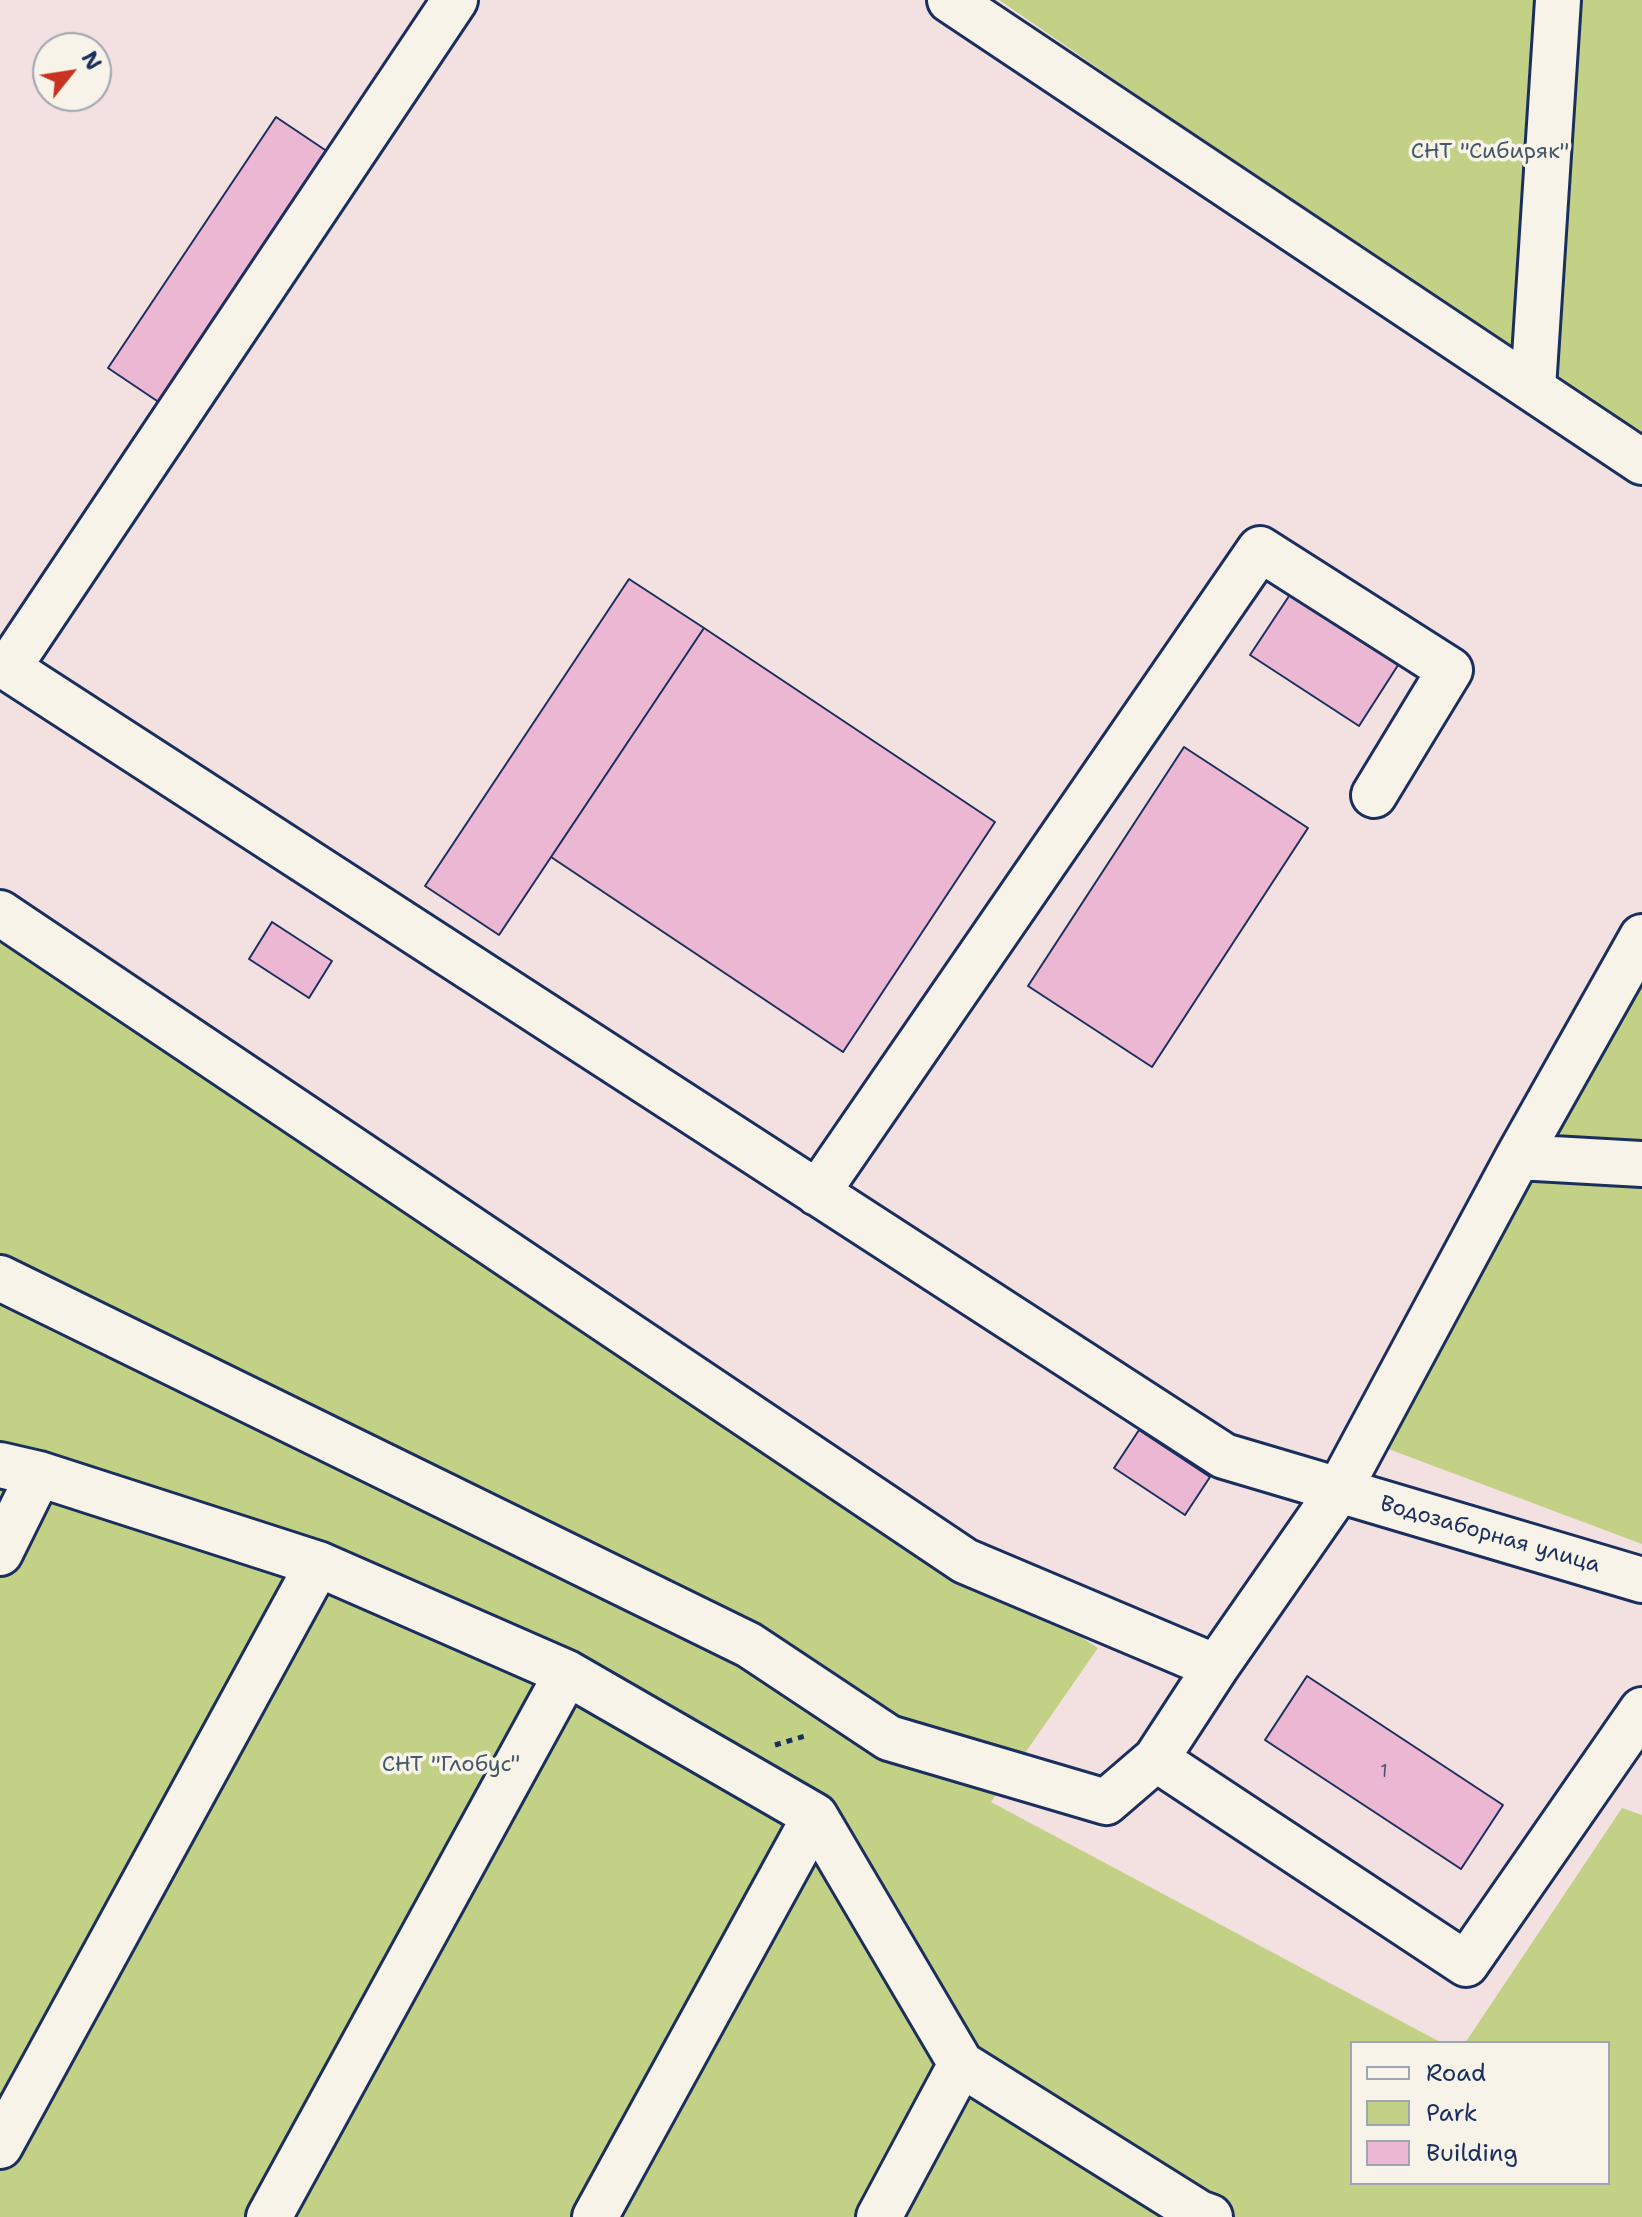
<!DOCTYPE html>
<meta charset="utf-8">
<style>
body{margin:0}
#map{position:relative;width:1642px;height:2217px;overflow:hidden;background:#f3e1e1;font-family:"Shantell Sans",sans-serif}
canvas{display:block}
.legend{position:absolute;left:1350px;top:2041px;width:260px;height:144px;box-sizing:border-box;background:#f7f3e8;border:2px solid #9fa5b1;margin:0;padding:10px 14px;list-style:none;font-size:24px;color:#1b2f5e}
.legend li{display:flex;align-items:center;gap:16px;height:40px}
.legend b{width:40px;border:2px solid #9fa5b1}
.north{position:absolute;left:32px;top:32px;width:80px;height:80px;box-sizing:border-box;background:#f7f3e8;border:2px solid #9fa5b1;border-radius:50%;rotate:60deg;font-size:22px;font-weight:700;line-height:32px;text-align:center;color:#1b2f5e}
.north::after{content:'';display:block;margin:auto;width:28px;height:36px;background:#c8321e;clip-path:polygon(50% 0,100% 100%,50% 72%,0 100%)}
</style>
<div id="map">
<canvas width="1642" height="2217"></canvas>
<ul class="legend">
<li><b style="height:10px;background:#f7f3e8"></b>Road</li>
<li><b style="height:22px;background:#c2d186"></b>Park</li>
<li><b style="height:22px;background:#ebb7d2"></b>Building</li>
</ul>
<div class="north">N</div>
</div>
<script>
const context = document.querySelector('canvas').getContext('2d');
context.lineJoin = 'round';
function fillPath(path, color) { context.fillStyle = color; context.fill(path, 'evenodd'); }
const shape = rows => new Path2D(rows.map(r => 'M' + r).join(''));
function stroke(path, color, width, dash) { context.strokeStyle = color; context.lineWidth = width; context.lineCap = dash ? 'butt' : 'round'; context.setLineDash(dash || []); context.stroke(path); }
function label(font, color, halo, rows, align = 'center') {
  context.font = font + ' "Shantell Sans",sans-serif'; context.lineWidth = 7; context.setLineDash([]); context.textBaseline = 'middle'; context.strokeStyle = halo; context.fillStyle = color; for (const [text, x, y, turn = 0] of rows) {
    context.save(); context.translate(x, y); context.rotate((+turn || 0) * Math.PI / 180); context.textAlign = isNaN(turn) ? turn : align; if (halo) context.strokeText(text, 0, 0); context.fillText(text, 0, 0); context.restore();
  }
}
fillPath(shape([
 [999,0,1642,0,1642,442],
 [0,930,1098,1648,991,1802,1442,2043,1352,2043,1352,2183,1608,2183,1608,2043,1465,2043,1622,1808,1642,1815,1642,2217,0,2217],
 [1642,971,1642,1544,1375,1444]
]), '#c2d186');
const building = shape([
 [276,117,343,162,175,413,108,368,276,117],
 [629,579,704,628,499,935,425,886,629,579],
 [1295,587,1402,659,1359,726,1250,655,1295,587],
 [704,628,995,822,843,1052,551,857,704,628],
 [1184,747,1308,828,1152,1067,1028,986,1184,747],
 [272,922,332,961,309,998,249,959,272,922],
 [1139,1430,1210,1477,1185,1515,1114,1468,1139,1430],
 [1307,1676,1503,1805,1461,1869,1265,1740,1307,1676]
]);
fillPath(building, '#ebb7d2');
stroke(building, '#1b2f5e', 2);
const minor = shape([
 [455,0,8,668,1224,1456,1642,1580],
 [950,0,1642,462],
 [1533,388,1558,0],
 [0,913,965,1561,1216,1667],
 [1642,937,1518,1157,1339,1490,1216,1667,1156,1759,1466,1964,1642,1710],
 [1518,1157,1642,1164],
 [817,1193,1260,549,1450,670,1374,795],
 [0,1278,749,1645,889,1738,1106,1802,1156,1759],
 [0,1465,39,1474,318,1564,567,1673,815,1816,961,2064,1199,2213,1210,2217],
 [0,1553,39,1474],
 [0,2146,318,1564],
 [269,2217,567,1673],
 [595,2217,815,1816],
 [879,2217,961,2064]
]);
stroke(minor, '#1b2f5e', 50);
stroke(shape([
 [775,1745,808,1735]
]), '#1b2f5e', 5, [6, 6]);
stroke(minor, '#f7f3e8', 44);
label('18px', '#4f517b', null, [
 ["1",1384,1772]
]);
label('22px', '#455868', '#f7f3e8', [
 ["СНТ \"Сибиряк\"",1490,152],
 ["СНТ \"Глобус\"",451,1765]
]);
label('22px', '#1b2f5e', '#f7f3e8', [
 ["Водозаборная улица",1490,1535,16]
]);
</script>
